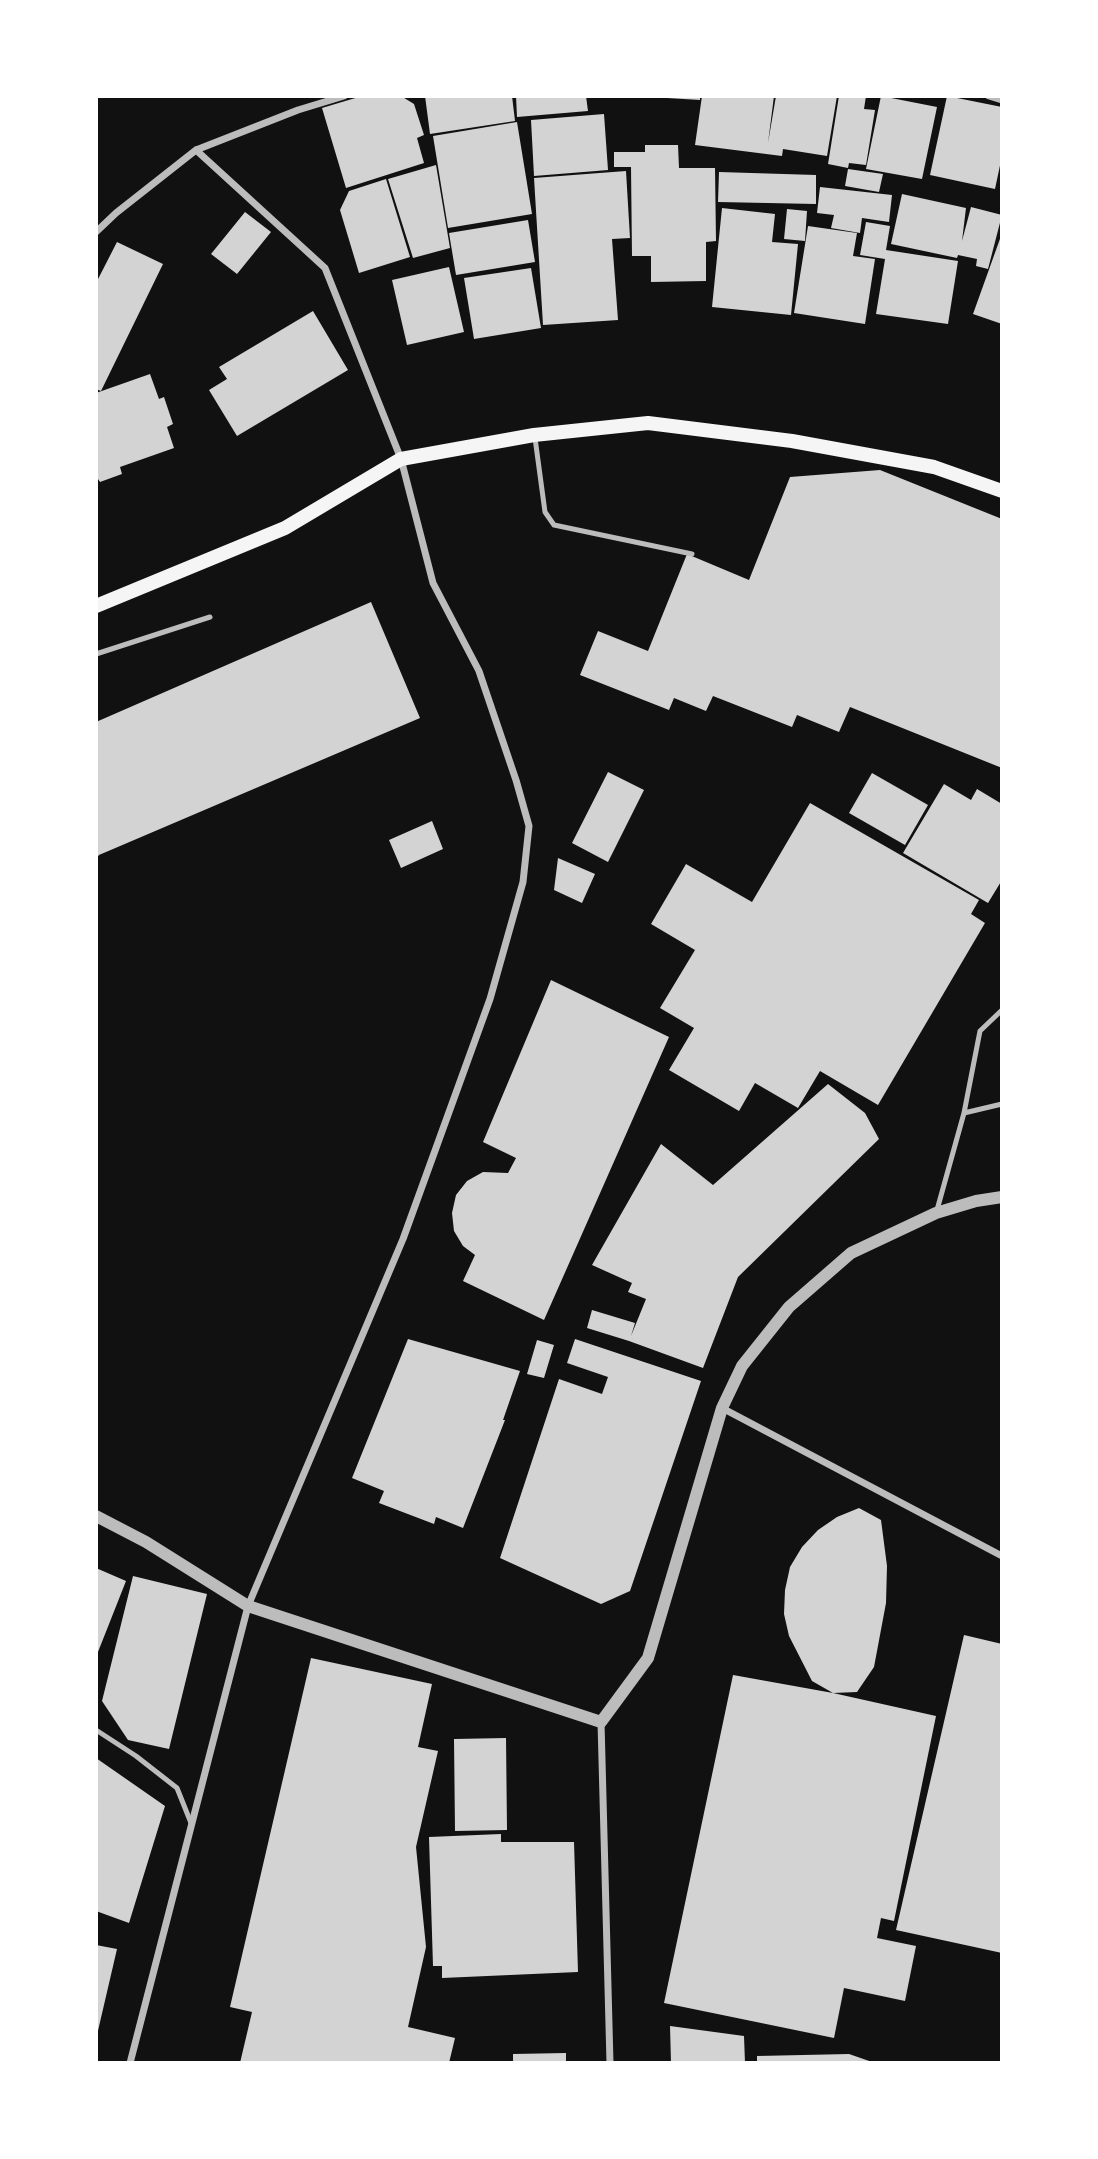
<!DOCTYPE html>
<style>
body{margin:0}
#map{position:relative;width:1098px;height:2159px;overflow:hidden;background:#111;font-family:Overpass,sans-serif}
canvas{display:block}
.frame{position:absolute;inset:0;border:98px solid #fff;pointer-events:none}
</style>
<div id="map">
<canvas width="1098" height="2159"></canvas>
<div class="frame"></div>
</div>
<script>
const context = document.querySelector('canvas').getContext('2d');
context.lineJoin = 'round';
function fillPath(path, color) { context.fillStyle = color; context.fill(path, 'evenodd'); }
const shape = rows => new Path2D(rows.map(r => 'M' + r).join(''));
function stroke(path, color, width, dash) { context.strokeStyle = color; context.lineWidth = width; context.lineCap = dash ? 'butt' : 'round'; context.setLineDash(dash || []); context.stroke(path); }
fillPath(shape([
 [362,96,401,96,414,104,424,135,417,138,424,163,346,188,322,108],
 [425,96,512,96,515,121,430,134],
 [516,96,586,96,588,111,517,117],
 [667,96,700,96,700,100,667,98],
 [702,96,774,96,768,143,776,96,837,96,827,156,783,149,782,156,695,145],
 [839,96,866,96,864,109,875,110,866,165,849,163,848,168,828,164],
 [881,96,937,107,922,179,866,169],
 [947,96,1002,107,1002,156,995,189,930,175],
 [604,114,608,170,534,176,531,120],
 [517,122,532,214,448,228,433,136],
 [645,145,678,145,679,168,715,168,716,241,706,242,706,281,651,282,651,256,632,256,631,167,614,167,614,152,645,152],
 [436,165,450,248,413,258,388,179],
 [848,169,883,174,879,192,845,186],
 [626,171,630,238,612,239,618,320,543,325,534,178],
 [719,172,816,175,816,204,718,202],
 [386,179,410,257,359,273,340,210,349,191],
 [820,187,892,195,889,222,862,218,860,233,831,228,834,215,817,213],
 [902,194,966,208,962,241,971,207,1002,215,988,269,976,266,977,259,958,255,957,258,891,244],
 [722,208,775,214,772,242,798,244,791,315,712,307],
 [787,209,807,211,805,241,784,239],
 [245,212,271,232,237,274,211,254],
 [528,220,535,262,456,275,449,233],
 [866,222,890,226,886,250,958,261,948,324,876,314,885,259,860,255],
 [808,226,857,233,853,256,875,259,865,324,794,313],
 [1001,236,1002,237,1002,324,973,314],
 [117,242,163,264,101,391,96,389,96,283],
 [449,267,464,332,407,345,392,280],
 [531,268,541,328,474,339,464,278],
 [313,311,348,370,237,436,209,390,227,379,219,367],
 [150,374,159,399,164,397,173,424,167,427,174,448,120,467,122,474,100,482,96,476,96,393],
 [880,470,1002,519,1002,768,850,707,839,732,797,715,792,727,713,696,706,711,674,698,669,710,580,675,598,631,648,651,687,554,749,580,790,477],
 [371,602,420,718,99,855,96,859,96,722],
 [608,772,644,790,608,862,572,843],
 [872,773,928,805,905,845,849,813],
 [944,784,971,800,977,789,1002,804,1002,880,988,903,903,853],
 [810,803,979,900,971,914,985,923,878,1105,820,1071,798,1108,755,1083,739,1111,669,1070,694,1028,660,1008,695,950,651,924,686,864,752,902],
 [432,821,443,849,401,868,389,840],
 [558,858,595,874,582,903,554,890],
 [551,980,669,1037,544,1320,463,1281,475,1255,463,1246,454,1231,452,1213,456,1195,467,1181,483,1172,508,1173,516,1158,483,1142],
 [828,1084,865,1113,879,1139,738,1277,703,1368,629,1341,587,1328,592,1310,635,1323,631,1336,646,1299,628,1292,632,1283,592,1265,661,1144,713,1185],
 [408,1339,520,1371,503,1420,505,1420,463,1528,436,1517,434,1524,379,1503,384,1491,352,1478],
 [575,1339,701,1381,630,1591,601,1604,500,1558,559,1379,602,1394,608,1377,567,1363],
 [537,1340,554,1345,544,1378,527,1374],
 [859,1508,881,1520,887,1566,886,1603,874,1667,857,1692,833,1693,812,1681,789,1636,784,1614,785,1590,790,1567,802,1547,818,1530,837,1517],
 [96,1568,126,1581,96,1657],
 [133,1576,207,1594,169,1749,128,1740,102,1701],
 [964,1635,1002,1644,1002,1953,896,1930],
 [311,1658,432,1684,418,1747,438,1751,416,1847,426,1947,408,2027,455,2038,449,2063,240,2063,252,2012,230,2007],
 [733,1675,833,1693,936,1716,894,1921,881,1918,877,1938,916,1946,905,2001,844,1988,834,2038,664,2003],
 [506,1738,507,1830,455,1831,454,1739],
 [96,1758,165,1806,129,1923,96,1911],
 [501,1834,501,1842,574,1842,578,1972,442,1978,442,1966,433,1966,429,1837],
 [96,1945,117,1949,97,2035,96,2035],
 [670,2026,744,2036,745,2063,671,2063],
 [566,2053,566,2063,513,2063,513,2054],
 [849,2054,875,2063,757,2063,757,2056]
]), '#d3d3d3');
stroke(shape([
 [535,438,545,512,554,525,692,554],
 [96,654,210,617],
 [964,1113,1002,1104],
 [937,1210,964,1113,980,1031,1002,1010],
 [96,1730,136,1756,177,1788,191,1823]
]), '#bcbcbc', 5);
stroke(shape([
 [989,96,1002,100],
 [96,232,116,213,196,150,298,110,344,96],
 [722,1408,1002,1556],
 [601,1722,610,2063],
 [130,2063,248,1606,403,1239,490,999,523,882,529,826,516,780,479,671,433,583,401,459,325,268,196,150]
]), '#bcbcbc', 7);
stroke(shape([
 [96,1516,146,1542,248,1606,601,1722,648,1658,722,1408,742,1366,789,1307,851,1253,936,1213,976,1201,1002,1197]
]), '#bcbcbc', 12);
stroke(shape([
 [96,606,285,528,401,459,534,435,648,423,792,441,934,467,1002,491]
]), '#f5f5f5', 14);
</script>
